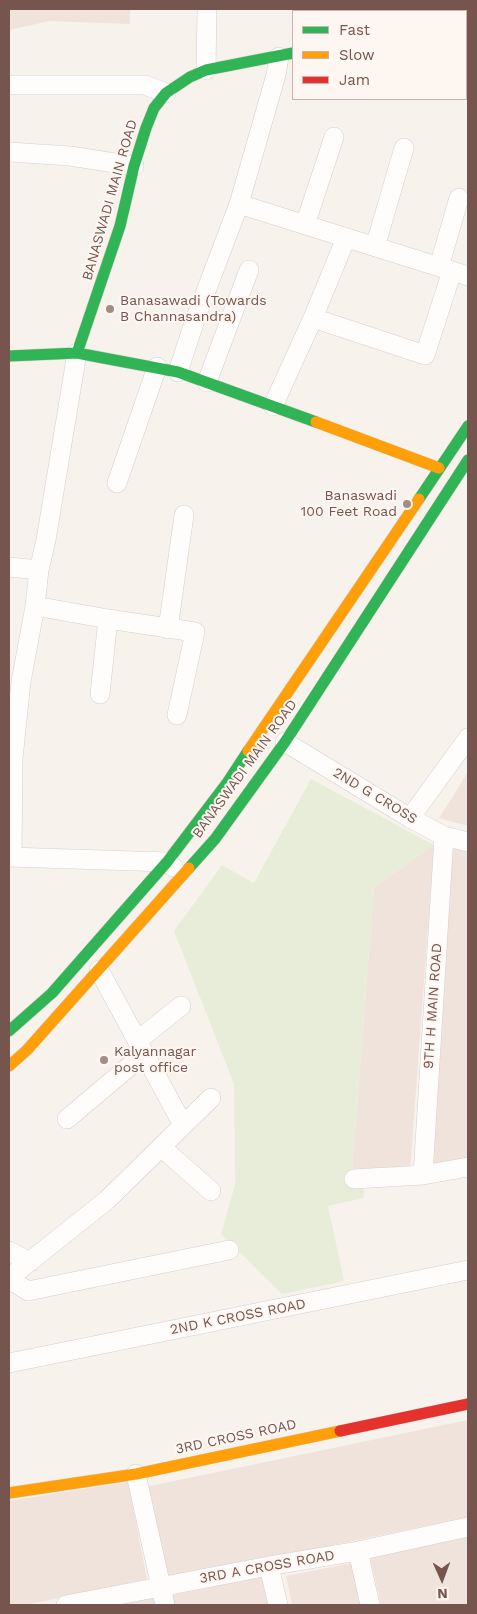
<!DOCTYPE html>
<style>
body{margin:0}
#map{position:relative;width:477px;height:1614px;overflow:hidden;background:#f8f2ed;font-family:"Work Sans",sans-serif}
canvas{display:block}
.frame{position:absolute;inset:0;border:10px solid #75554e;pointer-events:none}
.legend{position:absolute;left:292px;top:10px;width:175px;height:90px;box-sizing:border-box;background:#fef6f0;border:1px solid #c7b6af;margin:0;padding:6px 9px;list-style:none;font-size:15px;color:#75554e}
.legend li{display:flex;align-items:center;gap:10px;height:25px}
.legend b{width:25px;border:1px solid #c7b6af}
.north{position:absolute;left:417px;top:1554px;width:50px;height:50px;-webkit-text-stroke:4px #fef6f0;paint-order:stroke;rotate:178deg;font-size:14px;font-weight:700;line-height:20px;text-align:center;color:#75554e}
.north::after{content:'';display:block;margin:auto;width:18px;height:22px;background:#75554e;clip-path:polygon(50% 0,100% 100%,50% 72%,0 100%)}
</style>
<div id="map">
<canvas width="477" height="1614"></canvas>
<div class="frame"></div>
<ul class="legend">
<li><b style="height:6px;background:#30b455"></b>Fast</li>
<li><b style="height:6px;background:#ff9f0a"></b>Slow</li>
<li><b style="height:6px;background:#e5322d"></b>Jam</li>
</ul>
<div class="north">N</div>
</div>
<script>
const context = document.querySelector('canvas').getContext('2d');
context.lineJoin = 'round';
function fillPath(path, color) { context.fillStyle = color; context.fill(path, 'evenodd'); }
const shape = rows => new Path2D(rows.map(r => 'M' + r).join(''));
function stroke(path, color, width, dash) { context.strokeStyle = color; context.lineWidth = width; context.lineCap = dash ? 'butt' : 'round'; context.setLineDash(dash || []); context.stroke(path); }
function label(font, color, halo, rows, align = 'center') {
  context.font = font + ' "Work Sans",sans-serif'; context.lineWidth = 4; context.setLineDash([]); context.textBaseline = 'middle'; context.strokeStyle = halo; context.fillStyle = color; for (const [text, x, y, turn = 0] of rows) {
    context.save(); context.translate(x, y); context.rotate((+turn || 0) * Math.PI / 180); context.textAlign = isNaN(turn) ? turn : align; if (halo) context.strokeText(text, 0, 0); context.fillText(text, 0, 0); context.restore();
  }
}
fillPath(shape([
 [9,9,130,9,130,24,49,21,9,30],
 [468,772,468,826,439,818],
 [451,844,468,848,468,1162,428,1168],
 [434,845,410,1172,352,1169,374,887],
 [468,1420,468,1517,165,1580,145,1487],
 [128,1482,147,1579,26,1605,9,1605,9,1501],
 [468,1535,468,1605,381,1605,370,1556],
 [357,1562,366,1605,292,1605,286,1576],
 [264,1576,270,1605,172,1605,169,1596],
 [154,1596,156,1605,115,1605]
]), '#f0e3db');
fillPath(shape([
 [311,779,434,845,374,887,352,1169,362,1170,364,1198,328,1206,344,1281,282,1294,221,1234,235,1185,234,1084,174,931,222,865,254,883]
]), '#e8edd9');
const street = shape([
 [206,70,207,9],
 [9,85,145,85,166,93],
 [9,152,70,156,134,166],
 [239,204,468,276],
 [305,225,334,137],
 [375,247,404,148],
 [439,267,459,198],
 [313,318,425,355,452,271],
 [178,372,195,320,239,204,276,75,279,57],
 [207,382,249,270],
 [273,406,313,318,346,238],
 [117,483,157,367],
 [9,567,39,570],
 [35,606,108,619,195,632,177,715],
 [168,629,184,515],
 [100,694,108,619],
 [285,742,410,818,444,836,468,842],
 [410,818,468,738],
 [9,857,167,862,173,867],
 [12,857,13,758,21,682,35,606,39,570,46,540,77,353],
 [99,970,183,1125],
 [137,1041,181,1006],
 [67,1119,144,1054],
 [161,1147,211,1191],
 [423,1175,444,836],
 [354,1179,423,1175,468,1167],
 [9,1251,30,1262],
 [9,1278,107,1200,211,1098],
 [9,1279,28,1291,229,1250],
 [9,1363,468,1270],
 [136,1474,165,1605],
 [358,1551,370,1605],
 [269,1566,278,1605],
 [66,1605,269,1566,358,1551,468,1527]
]);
const fast = shape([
 [388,11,392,9],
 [77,353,178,372,316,422],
 [9,356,77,353,120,226,134,166,146,128,154,108,166,93,190,77,206,70,293,53],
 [419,499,468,426],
 [189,868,215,839,285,742,468,460],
 [9,1031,52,993,167,862,227,783,248,751]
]);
const slow = shape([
 [316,422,439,468],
 [248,751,419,499],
 [9,1066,27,1050,189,868],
 [9,1493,136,1474,340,1431]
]);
const jam = shape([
 [340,1431,468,1404]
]);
stroke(street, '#d6cdca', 20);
stroke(fast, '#d7cdca', 12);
stroke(slow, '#d7cdca', 12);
stroke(jam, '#d7cdca', 12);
stroke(street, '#fefdfc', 19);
stroke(fast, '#30b455', 11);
stroke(slow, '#ff9f0a', 11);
stroke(jam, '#e5322d', 11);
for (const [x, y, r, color] of [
 [110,309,5,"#a38c86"],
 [407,504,5,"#a38c86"],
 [104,1060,5,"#a38c86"]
]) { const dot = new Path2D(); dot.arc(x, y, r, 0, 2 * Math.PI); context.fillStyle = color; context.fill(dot); stroke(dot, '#fef6f0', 2); }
label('14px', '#75554e', '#fef6f0', [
 ["BANASWADI MAIN ROAD",110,200,-74],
 ["BANASWADI MAIN ROAD",245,769,-54],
 ["2ND G CROSS",375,796,31],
 ["9TH H MAIN ROAD",433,1006,-86],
 ["2ND K CROSS ROAD",238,1317,-11],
 ["3RD CROSS ROAD",236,1437,-12],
 ["3RD A CROSS ROAD",267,1567,-10]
]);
label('14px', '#75554e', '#fef6f0', [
 ["Banasawadi (Towards",120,301],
 ["B Channasandra)",120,317],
 ["Banaswadi",397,496,"right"],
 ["100 Feet Road",397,512,"right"],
 ["Kalyannagar",114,1052],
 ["post office",114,1068]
], 'left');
</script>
